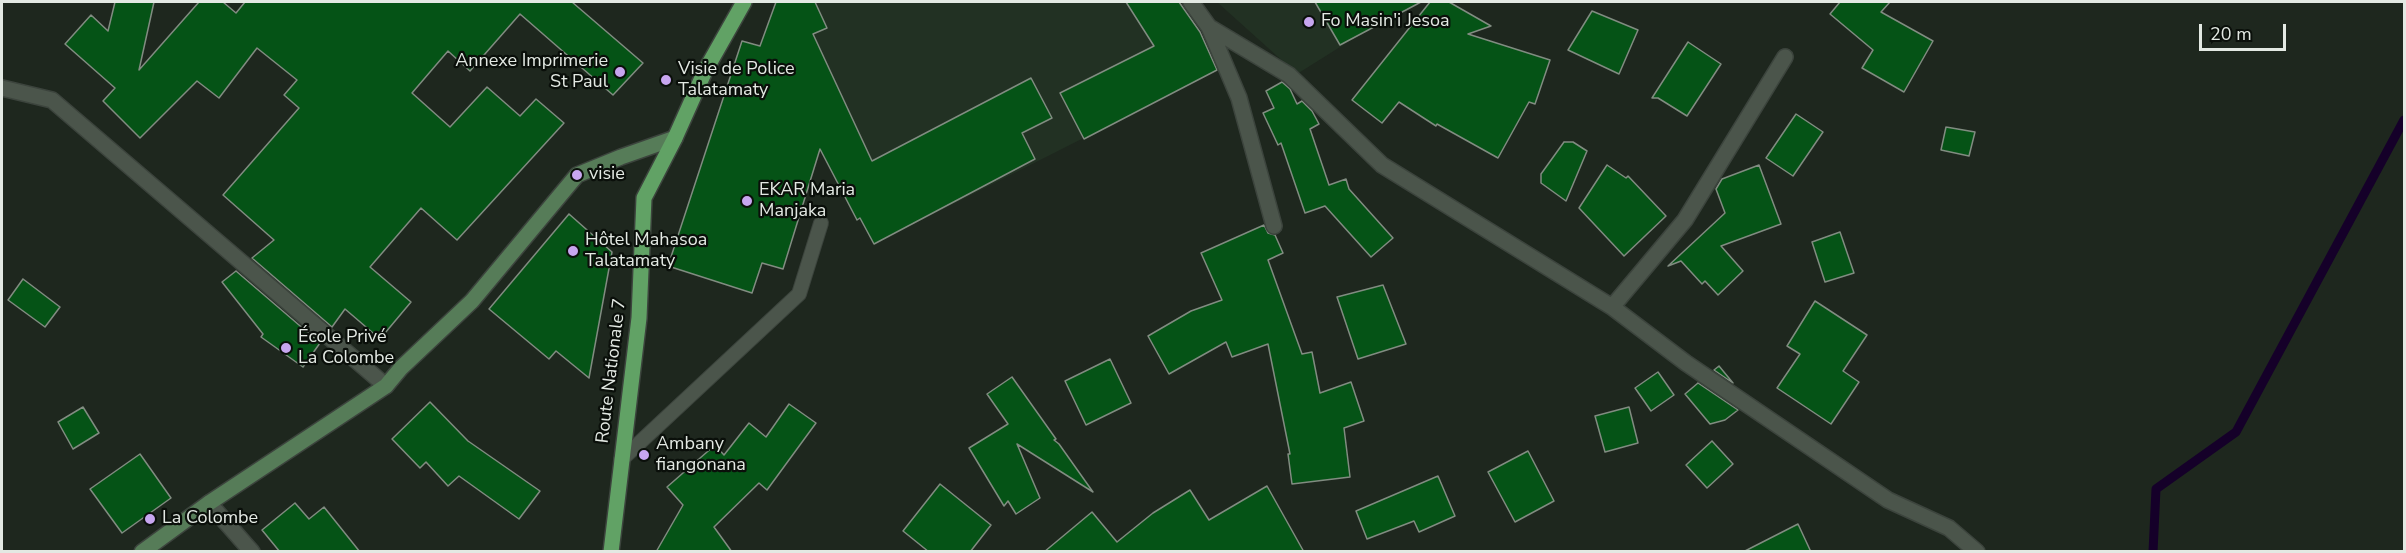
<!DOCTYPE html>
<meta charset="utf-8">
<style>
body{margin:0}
#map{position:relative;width:2406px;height:553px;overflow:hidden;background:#1e271e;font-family:"Nunito Sans",sans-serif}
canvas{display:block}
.frame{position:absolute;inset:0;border:3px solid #e3e9e3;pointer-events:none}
.scale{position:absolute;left:2199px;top:24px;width:87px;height:27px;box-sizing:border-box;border:3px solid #e3e9e3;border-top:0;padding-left:8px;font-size:18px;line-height:21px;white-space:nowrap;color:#e3e9e3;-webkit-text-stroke:4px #0a0f0a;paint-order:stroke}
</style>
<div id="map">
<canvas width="2406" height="553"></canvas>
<div class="frame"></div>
<div class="scale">20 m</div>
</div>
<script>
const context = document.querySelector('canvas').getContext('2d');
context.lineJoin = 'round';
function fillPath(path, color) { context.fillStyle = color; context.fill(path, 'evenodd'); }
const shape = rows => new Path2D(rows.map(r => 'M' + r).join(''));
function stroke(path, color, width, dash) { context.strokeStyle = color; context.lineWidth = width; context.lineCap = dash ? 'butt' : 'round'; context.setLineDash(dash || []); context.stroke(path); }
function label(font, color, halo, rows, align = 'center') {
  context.font = font + ' "Nunito Sans",sans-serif'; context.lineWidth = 4.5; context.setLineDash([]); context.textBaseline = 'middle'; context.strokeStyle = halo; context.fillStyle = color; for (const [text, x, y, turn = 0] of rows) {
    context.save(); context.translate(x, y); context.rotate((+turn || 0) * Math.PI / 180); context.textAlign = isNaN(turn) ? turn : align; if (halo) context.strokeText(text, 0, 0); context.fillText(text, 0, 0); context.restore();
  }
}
fillPath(shape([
 [776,2,1180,2,1222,68,874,244,861,219,857,220,836,180,782,54,760,46],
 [1217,2,1412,2,1297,74]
]), '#223123');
stroke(shape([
 [2153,552,2156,489,2236,432,2404,120]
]), '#150029', 9);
const building = shape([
 [115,2,154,2,139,70,199,2,223,2,236,13,245,2,572,2,643,63,613,95,520,14,470,71,448,51,412,93,450,127,487,87,520,116,536,99,564,123,457,240,421,208,370,267,411,302,380,339,345,309,332,327,252,258,274,240,223,195,299,108,284,95,297,80,257,48,219,98,197,81,140,138,103,101,115,88,65,44,91,15,108,31,115,2],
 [776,2,815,2,827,28,813,34,872,161,1031,78,1052,118,1022,133,1035,159,874,244,860,218,857,220,820,149,783,269,762,263,752,293,668,266,742,41,760,46,776,2],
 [1126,2,1179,2,1200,32,1217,70,1084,139,1060,93,1154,46,1126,2],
 [1315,2,1421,2,1340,45,1315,2],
 [1430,2,1449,2,1491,26,1468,34,1550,60,1535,104,1529,102,1498,158,1437,124,1436,126,1399,102,1382,123,1352,100,1430,2],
 [1840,2,1890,2,1881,12,1933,41,1904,92,1862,68,1873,50,1830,14,1840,2],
 [1592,11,1638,30,1619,74,1568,50,1592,11],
 [1688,42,1721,64,1687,116,1658,98,1652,98,1688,42],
 [1282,82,1290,89,1297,104,1302,101,1312,111,1319,124,1310,129,1329,185,1346,179,1349,189,1393,238,1371,257,1325,206,1305,213,1281,143,1278,145,1263,113,1274,108,1266,91,1282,82],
 [1796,114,1823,132,1793,176,1766,158,1796,114],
 [1946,127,1975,132,1969,156,1941,150,1946,127],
 [1564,142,1573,142,1587,151,1566,201,1541,183,1541,174,1564,142],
 [1607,165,1626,178,1628,176,1666,216,1624,256,1579,208,1607,165],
 [1759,165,1781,224,1721,246,1743,271,1718,295,1705,281,1702,284,1681,261,1668,266,1725,213,1716,189,1722,179,1759,165],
 [569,214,612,252,589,378,556,351,549,359,489,309,569,214],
 [1264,225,1268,233,1275,235,1283,253,1268,260,1302,354,1312,352,1320,393,1351,382,1364,421,1344,428,1350,477,1292,484,1288,454,1290,454,1268,344,1232,357,1226,342,1169,374,1148,336,1191,311,1222,300,1201,253,1264,225],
 [1840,232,1854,273,1825,282,1812,242,1840,232],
 [236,271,320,343,303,367,261,337,263,334,222,282,236,271],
 [23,279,60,307,45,327,8,300,23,279],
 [1383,285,1406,344,1358,359,1337,297,1383,285],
 [1815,301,1867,335,1843,371,1859,382,1831,424,1777,388,1800,354,1787,346,1815,301],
 [1110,359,1131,403,1086,425,1065,381,1110,359],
 [1719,366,1733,383,1714,370,1719,366],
 [1658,372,1674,395,1651,411,1635,388,1658,372],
 [1012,377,1056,439,1054,440,1059,444,1093,492,1017,444,1040,498,1016,514,1008,501,1004,506,969,448,1008,424,987,394,1012,377],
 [1698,383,1738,410,1725,420,1710,424,1685,394,1698,383],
 [430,402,468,441,540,491,519,519,459,476,448,486,426,462,420,468,392,439,430,402],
 [789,404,816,423,767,490,759,483,714,527,732,552,656,552,683,505,667,487,715,445,724,455,749,423,766,437,789,404],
 [83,407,99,433,73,449,58,422,83,407],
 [1629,407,1638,443,1605,452,1595,416,1629,407],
 [1712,441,1733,464,1707,488,1686,465,1712,441],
 [1528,451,1554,501,1515,522,1488,472,1528,451],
 [140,454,171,498,122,533,90,489,140,454],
 [1438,476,1455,516,1419,532,1414,521,1367,539,1356,511,1438,476],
 [940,484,991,525,970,552,929,552,903,531,940,484],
 [1267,486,1304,552,1044,552,1092,512,1117,542,1153,513,1190,490,1209,520,1267,486],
 [295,503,309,519,324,507,360,552,280,552,262,530,295,503],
 [1798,524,1811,552,1743,552,1798,524]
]);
fillPath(building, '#055316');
stroke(building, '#818c81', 1.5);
const lane = shape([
 [621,460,799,294,821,223]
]);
const street = shape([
 [1191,2,1209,27,1289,75,1382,165,1612,307,1686,363,1888,500,1949,528,1977,552],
 [1209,27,1239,98,1274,226],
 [2,88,52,100,386,386],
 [1612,307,1685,220,1785,57],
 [209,503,252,552]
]);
const secondary = shape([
 [142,552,209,503,386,386,401,368,472,301,577,175,621,157,675,138]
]);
const primary = shape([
 [611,552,639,318,644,198,675,138,705,71,744,2]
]);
stroke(lane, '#3c443d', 16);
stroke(street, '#3c443d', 18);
stroke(secondary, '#3c443d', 18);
stroke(primary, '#3c443d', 18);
stroke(lane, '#4b554b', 14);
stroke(street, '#4b554b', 15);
stroke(secondary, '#567c58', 15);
stroke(primary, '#61a265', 15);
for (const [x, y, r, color] of [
 [1309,22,6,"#c7a6ef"],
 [620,72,6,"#c7a6ef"],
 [666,80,6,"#c7a6ef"],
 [577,175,6,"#c7a6ef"],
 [747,201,6,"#c7a6ef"],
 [573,251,6,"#c7a6ef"],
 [286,348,6,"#c7a6ef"],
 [644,455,6,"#c7a6ef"],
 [150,519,6,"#c7a6ef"]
]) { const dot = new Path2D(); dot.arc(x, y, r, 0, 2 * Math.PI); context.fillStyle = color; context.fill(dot); stroke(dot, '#0a0f0a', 2); }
label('18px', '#e3e9e3', '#0a0f0a', [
 ["Fo Masin'i Jesoa",1321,22],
 ["Annexe Imprimerie",608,62,"right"],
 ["St Paul",608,83,"right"],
 ["Visie de Police",678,70],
 ["Talatamaty",678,91],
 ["visie",589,175],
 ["EKAR Maria",759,191],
 ["Manjaka",759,212],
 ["Hôtel Mahasoa",585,241],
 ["Talatamaty",585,262],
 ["École Privé",298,338],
 ["La Colombe",298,359],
 ["Ambany",656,445],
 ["fiangonana",656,466],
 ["La Colombe",162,519]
], 'left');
label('18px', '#e3e9e3', '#0a0f0a', [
 ["Route Nationale 7",612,371,-83]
]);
</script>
